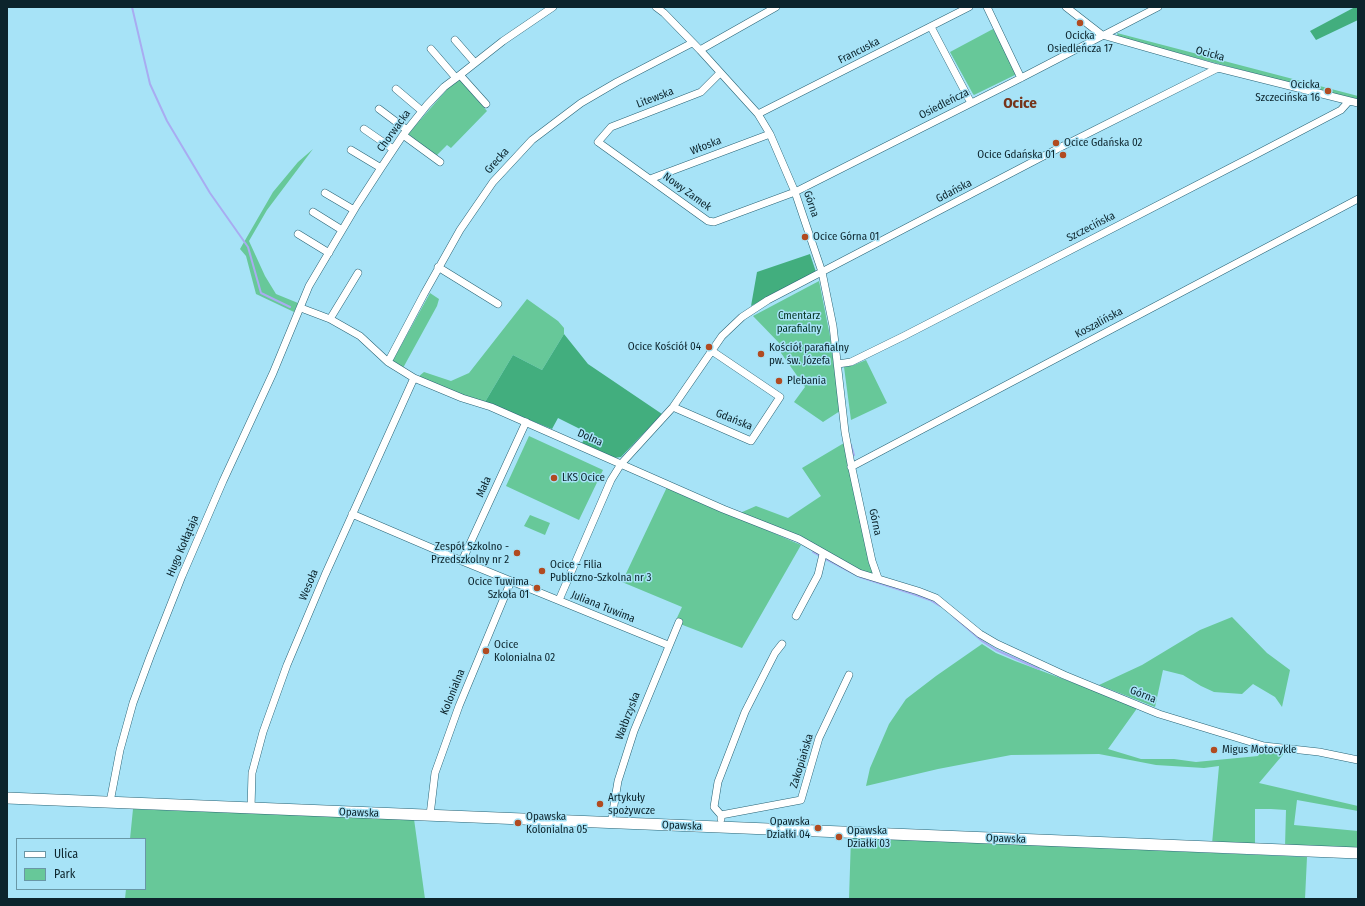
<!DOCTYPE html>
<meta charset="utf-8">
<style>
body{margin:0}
#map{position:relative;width:1365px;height:906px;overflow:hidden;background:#a7e3f7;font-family:"Fira Sans Condensed",sans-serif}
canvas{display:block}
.frame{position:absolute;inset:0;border:8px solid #0c242c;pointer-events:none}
.legend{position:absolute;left:16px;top:838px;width:130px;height:52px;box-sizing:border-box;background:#a7e3f7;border:1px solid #6997a6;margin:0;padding:5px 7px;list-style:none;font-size:12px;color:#0c242c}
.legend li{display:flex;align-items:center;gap:8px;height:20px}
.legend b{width:20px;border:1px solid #6997a6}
</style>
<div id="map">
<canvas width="1365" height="906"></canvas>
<div class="frame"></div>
<ul class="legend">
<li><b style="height:5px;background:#fff"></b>Ulica</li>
<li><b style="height:11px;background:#67c899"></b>Park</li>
</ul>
</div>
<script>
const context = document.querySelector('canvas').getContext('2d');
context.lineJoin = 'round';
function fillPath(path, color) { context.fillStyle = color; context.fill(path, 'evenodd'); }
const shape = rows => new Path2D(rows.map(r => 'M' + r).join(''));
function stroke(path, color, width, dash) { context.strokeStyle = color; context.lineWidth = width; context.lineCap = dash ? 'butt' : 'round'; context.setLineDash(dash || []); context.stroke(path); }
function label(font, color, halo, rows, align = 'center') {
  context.font = font + ' "Fira Sans Condensed",sans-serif'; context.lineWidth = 3; context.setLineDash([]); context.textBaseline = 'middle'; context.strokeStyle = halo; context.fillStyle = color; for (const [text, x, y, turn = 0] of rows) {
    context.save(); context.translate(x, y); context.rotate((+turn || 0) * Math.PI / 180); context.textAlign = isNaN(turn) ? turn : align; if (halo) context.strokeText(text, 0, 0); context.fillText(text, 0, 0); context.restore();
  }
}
fillPath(shape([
 [993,29,1017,74,974,95,973,94,950,52],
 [1117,33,1358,96,1358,101,1118,37],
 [460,80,487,111,451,148,447,145,436,156,408,134,450,86],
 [313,149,267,210,249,241,265,276,276,294,298,303,294,312,256,294,246,256,240,249,273,192,298,162],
 [819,281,830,336,840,411,823,422,794,402,805,387,781,353,782,346,753,316],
 [430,293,439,299,437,306,403,368,392,362],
 [527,299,558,321,564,328,564,334,542,370,513,355,485,402,471,399,418,377,424,372,451,381,469,373],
 [866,360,887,403,851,420,844,367,854,365],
 [529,436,603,470,579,520,506,486],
 [844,443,876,577,860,572,740,513,756,506,788,518,821,496,802,468],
 [667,487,801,545,742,648,675,622,682,607,622,582],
 [530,515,550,523,545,535,524,526],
 [1232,617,1267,653,1290,670,1282,707,1275,697,1253,684,1242,694,1214,692,1201,686,1183,675,1163,670,1155,707,1099,685,1142,665,1200,630],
 [982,644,996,653,1015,661,1138,707,1108,749,1141,759,1174,759,1196,762,1258,756,1264,747,1286,751,1259,783,1358,806,1358,811,1297,800,1294,825,1358,831,1358,850,1285,847,1286,810,1271,809,1255,809,1255,846,1212,844,1219,766,1204,768,1156,765,1099,754,1011,755,938,769,866,786,870,768,889,724,906,699,936,676],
 [133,809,414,819,425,899,125,899,126,889,145,889,145,839,130,839],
 [851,837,1307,857,1305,899,849,899]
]), '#67c899');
fillPath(shape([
 [1355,7,1358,7,1358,20,1316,40,1310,31],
 [810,254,816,272,751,306,757,272],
 [564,334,588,364,662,414,621,457,614,458,582,443,588,433,558,418,552,429,485,402,513,355,542,370]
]), '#42ae7e');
stroke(shape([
 [132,7,150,84,167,121,210,193,248,247,261,293,290,307],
 [851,445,854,455],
 [813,552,820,556],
 [824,558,860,577,913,594,930,600,940,606],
 [954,617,982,641,996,650,1039,669]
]), '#a8acf1', 2);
const minor = shape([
 [656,7,664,13,700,50,758,114,770,134,795,192,822,272,833,326,845,432,851,464,872,561,878,578],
 [987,7,1021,78],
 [1066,7,1102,35,1218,68,1358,103],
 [931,27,971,103],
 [455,40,475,63],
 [431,49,456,78],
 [700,50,776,7],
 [720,73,701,92,611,127,598,142,708,221,714,222,795,192,1021,78,1158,7],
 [460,75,486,104],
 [396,89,422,111],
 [379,109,407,130],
 [758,114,969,7],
 [364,129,393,149],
 [403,135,440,162],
 [351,150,381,168],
 [650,179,770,134],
 [325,193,354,210],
 [313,212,342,230],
 [298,234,329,253],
 [438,267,498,304],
 [301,308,330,319,360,336,388,362,414,378,462,398,491,407,723,509,799,539,859,573,918,591,936,598,980,634,997,644,1064,675,1159,714,1264,746,1319,752,1358,760],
 [330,319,358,273],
 [388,362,424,294,460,230,493,182,532,140,581,103,617,82,692,43],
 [838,364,851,362,904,336,1253,156,1341,110,1349,101],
 [673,407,751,441,780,397,712,351],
 [851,467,1358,199],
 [352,514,462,561,668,645],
 [462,561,526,422],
 [559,600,611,480,621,464,673,407,722,336,742,317,768,300,1059,148,1218,68],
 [796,616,818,575,823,554],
 [110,802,120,750,133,703,150,657,182,576,223,481,273,373,309,286,357,205,381,168,403,135,427,105,444,87,456,78,503,41,553,7],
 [251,808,252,773,263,732,287,665,325,575,414,378],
 [430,815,435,773,459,706,511,581],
 [721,815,801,800,819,738,849,675],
 [721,819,721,815,714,807,718,782,745,712,775,653,782,644],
 [611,823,618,781,634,731,679,622]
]);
const primary = shape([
 [7,798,1358,853]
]);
stroke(minor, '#286375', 8);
stroke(primary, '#286375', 12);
stroke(minor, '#fff', 7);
stroke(primary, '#fff', 11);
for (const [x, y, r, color] of [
 [1080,23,4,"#b14b21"],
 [1328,91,4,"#b14b21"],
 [1056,143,4,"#b14b21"],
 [1063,155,4,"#b14b21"],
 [805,237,4,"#b14b21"],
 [709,347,4,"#b14b21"],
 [761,354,4,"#b14b21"],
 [779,381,4,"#b14b21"],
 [554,478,4,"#b14b21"],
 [517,553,4,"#b14b21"],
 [542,571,4,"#b14b21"],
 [537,588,4,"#b14b21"],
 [486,651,4,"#b14b21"],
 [1214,750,4,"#b14b21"],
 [600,804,4,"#b14b21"],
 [518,823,4,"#b14b21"],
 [818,828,4,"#b14b21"],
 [839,837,4,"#b14b21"]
]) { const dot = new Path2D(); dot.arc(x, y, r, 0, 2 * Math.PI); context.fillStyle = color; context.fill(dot); stroke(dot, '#a7e3f7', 1.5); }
label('11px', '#0c242c', '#a7e3f7', [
 ["Ocicka",1080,36,"center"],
 ["Osiedleńcza 17",1080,49,"center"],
 ["Ocicka",1320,85,"right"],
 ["Szczecińska 16",1320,98,"right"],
 ["Ocice Gdańska 02",1064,143],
 ["Ocice Gdańska 01",1055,155,"right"],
 ["Ocice Górna 01",813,237],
 ["Ocice Kościół 04",701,347,"right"],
 ["Kościół parafialny",769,348],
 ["pw. św. Józefa",769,361],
 ["Plebania",787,381],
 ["LKS Ocice",562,478],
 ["Zespół Szkolno -",509,547,"right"],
 ["Przedszkolny nr 2",509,560,"right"],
 ["Ocice - Filia",550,565],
 ["Publiczno-Szkolna nr 3",550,578],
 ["Ocice Tuwima",529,582,"right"],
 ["Szkoła 01",529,595,"right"],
 ["Ocice",494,645],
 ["Kolonialna 02",494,658],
 ["Migus Motocykle",1222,750],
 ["Artykuły",608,798],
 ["spożywcze",608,811],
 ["Opawska",526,817],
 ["Kolonialna 05",526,830],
 ["Opawska",810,822,"right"],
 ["Działki 04",810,835,"right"],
 ["Opawska",847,831],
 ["Działki 03",847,844]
], 'left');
label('11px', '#0c242c', '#a7e3f7', [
 ["Francuska",859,51,-27],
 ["Ocicka",1210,54,15],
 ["Litewska",655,98,-21],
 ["Osiedleńcza",944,104,-27],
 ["Chorwacka",394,131,-54],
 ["Włoska",706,146,-21],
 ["Grecka",497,161,-48],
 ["Gdańska",954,191,-27],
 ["Nowy Zamek",687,192,36],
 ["Górna",811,204,71],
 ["Szczecińska",1091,227,-27],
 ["Koszalińska",1099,323,-28],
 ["Gdańska",734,420,22],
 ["Dolna",590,438,24],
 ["Mała",484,487,-66],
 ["Górna",875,522,78],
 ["Hugo Kołłątaja",183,546,-67],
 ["Wesoła",309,585,-67],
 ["Juliana Tuwima",603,607,22],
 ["Kolonialna",453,692,-68],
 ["Górna",1143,695,22],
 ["Wałbrzyska",628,716,-69],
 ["Zakopiańska",802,761,-73],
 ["Opawska",359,813,2],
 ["Opawska",682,826,2],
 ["Opawska",1006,839,2]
]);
label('11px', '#033320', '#a7e3f7', [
 ["Cmentarz",799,316],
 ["parafialny",799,329]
]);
label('bold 15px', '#76341a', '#a7e3f7', [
 ["Ocice",1020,104]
]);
</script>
